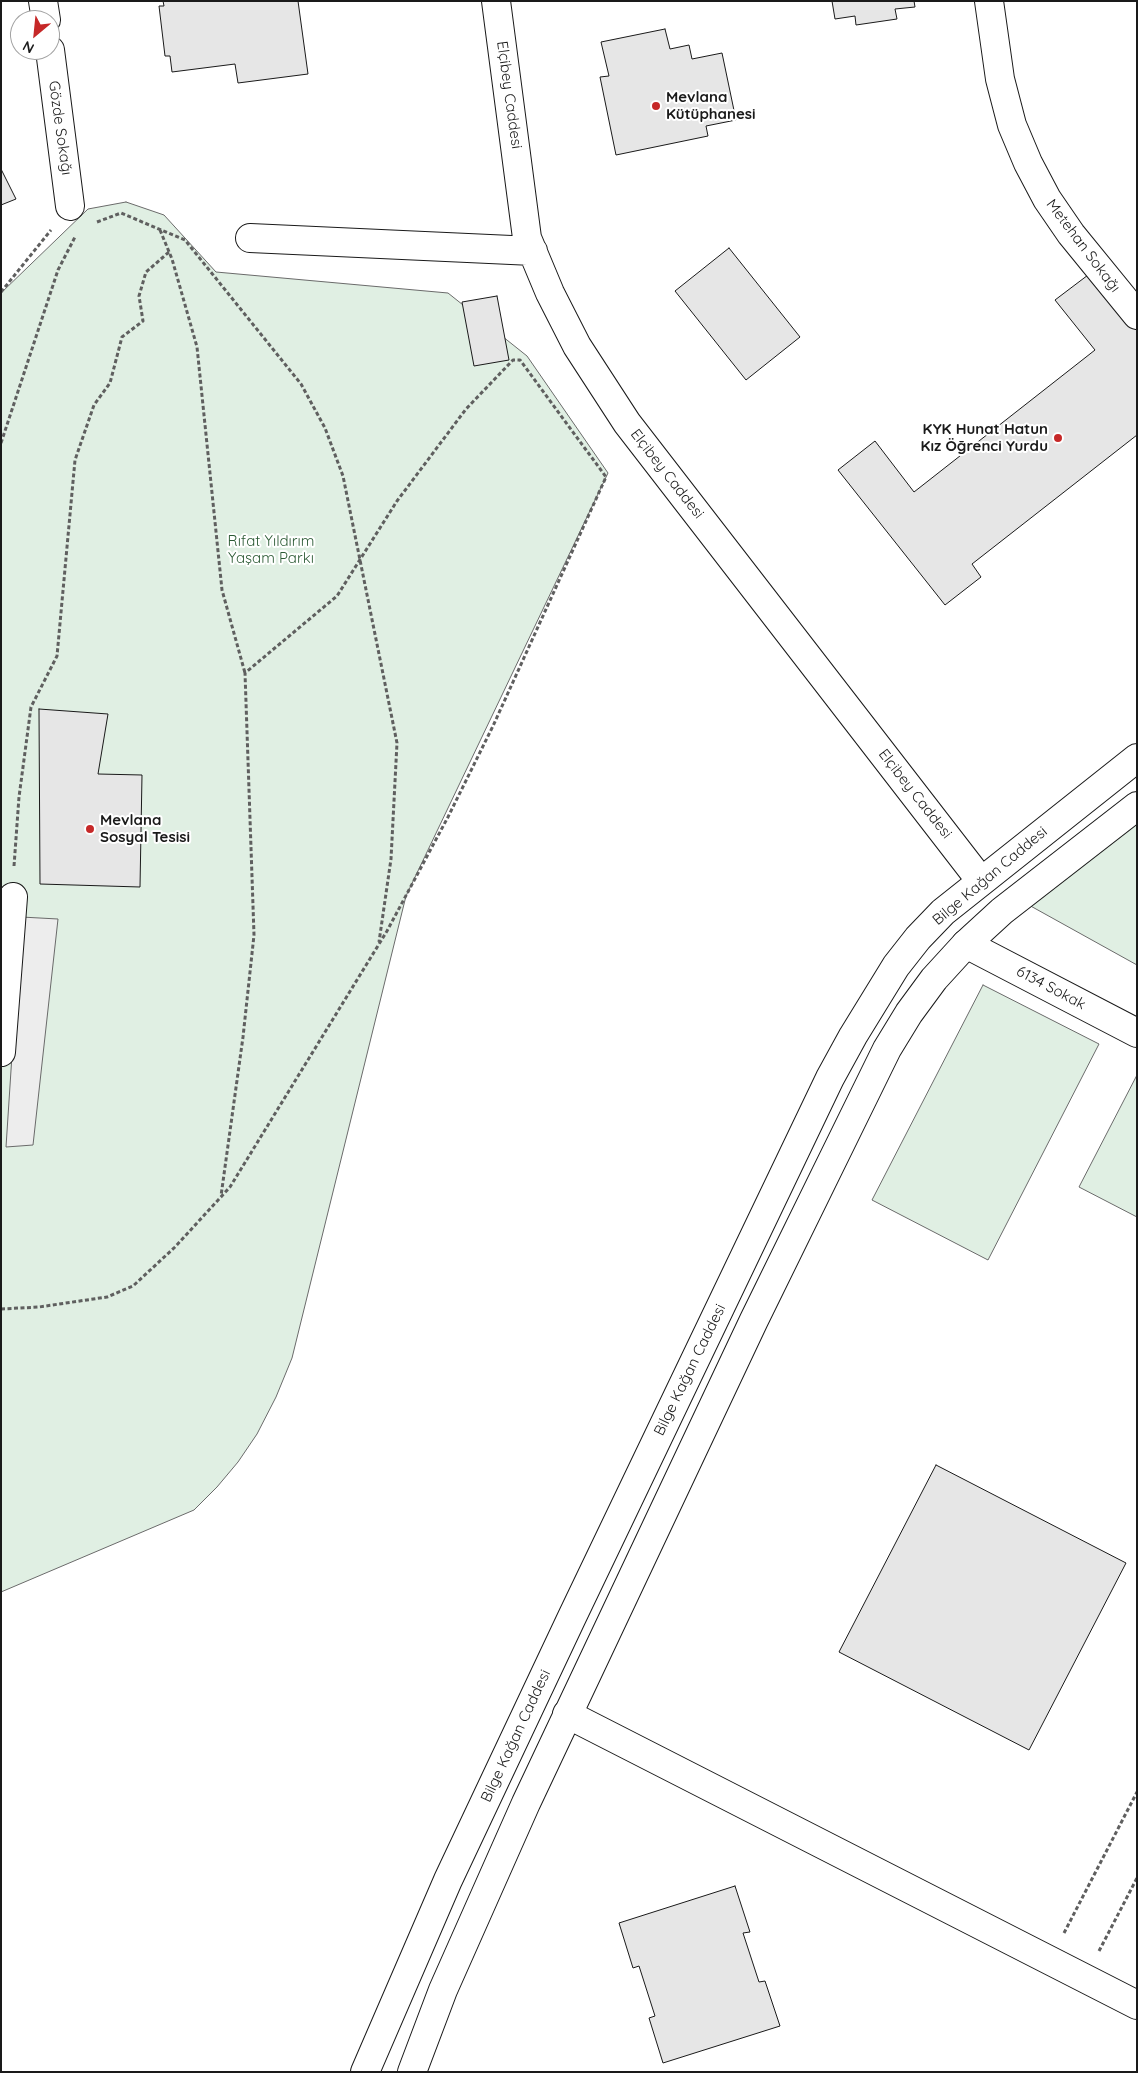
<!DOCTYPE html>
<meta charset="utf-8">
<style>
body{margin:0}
#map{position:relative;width:1138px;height:2073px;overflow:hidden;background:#fff;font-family:Quicksand,sans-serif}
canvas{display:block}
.frame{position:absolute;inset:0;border:2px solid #1a1a1a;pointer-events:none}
.north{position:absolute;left:10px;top:10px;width:50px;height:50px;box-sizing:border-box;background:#fff;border:1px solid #a3a3a3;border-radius:50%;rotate:208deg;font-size:14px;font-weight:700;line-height:20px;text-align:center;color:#1a1a1a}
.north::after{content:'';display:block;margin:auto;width:18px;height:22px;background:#c62828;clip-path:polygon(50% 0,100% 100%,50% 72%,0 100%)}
</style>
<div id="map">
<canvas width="1138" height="2073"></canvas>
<div class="frame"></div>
<div class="north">N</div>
</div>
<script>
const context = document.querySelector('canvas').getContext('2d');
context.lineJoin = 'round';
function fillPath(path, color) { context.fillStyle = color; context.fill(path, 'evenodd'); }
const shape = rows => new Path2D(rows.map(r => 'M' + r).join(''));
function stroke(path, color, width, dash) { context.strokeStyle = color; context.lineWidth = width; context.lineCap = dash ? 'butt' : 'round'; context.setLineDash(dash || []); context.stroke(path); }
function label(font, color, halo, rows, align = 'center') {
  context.font = font + ' Quicksand,sans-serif'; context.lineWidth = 4; context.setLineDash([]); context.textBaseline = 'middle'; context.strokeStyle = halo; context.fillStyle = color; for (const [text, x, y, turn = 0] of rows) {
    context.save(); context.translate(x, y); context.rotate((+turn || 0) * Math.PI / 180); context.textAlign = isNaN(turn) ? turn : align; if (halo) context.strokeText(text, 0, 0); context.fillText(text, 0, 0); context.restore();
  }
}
const green = shape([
 [126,202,164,215,216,272,448,293,527,356,608,473,406,896,292,1358,276,1397,257,1434,238,1462,217,1487,194,1510,1,1592,1,293,88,209,126,202],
 [1137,818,1137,965,1027,904,1137,818],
 [983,985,1099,1044,988,1260,872,1200,983,985],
 [1137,1075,1137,1217,1079,1187,1137,1075]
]);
fillPath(green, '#e0efe3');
stroke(green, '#6a6a6a', 1);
const parking = shape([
 [21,917,58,919,33,1145,6,1147,21,917]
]);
fillPath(parking, '#ededed');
stroke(parking, '#6a6a6a', 1);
const building = shape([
 [163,1,298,1,308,74,238,83,235,64,172,72,170,56,165,56,159,6,164,6,163,1],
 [832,1,914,1,915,7,895,9,897,19,856,25,855,16,835,19,832,1],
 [665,29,670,49,689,45,692,59,722,53,736,120,706,126,708,136,616,155,600,77,609,76,601,42,665,29],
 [1,169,16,199,1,205,1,169],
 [729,248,800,337,746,380,675,291,729,248],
 [1092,272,1137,329,1137,435,972,564,981,577,945,605,838,470,875,441,914,492,1095,350,1055,300,1092,272],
 [497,296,509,360,474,366,462,302,497,296],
 [39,709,108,714,98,774,142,775,140,887,40,884,39,709],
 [936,1465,1126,1563,1029,1750,839,1652,936,1465],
 [735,1886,750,1932,743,1933,759,1982,765,1981,780,2026,663,2063,649,2018,655,2016,639,1966,633,1968,619,1923,735,1886]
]);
fillPath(building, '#e6e6e6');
stroke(building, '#1a1a1a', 1);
const minor = shape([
 [43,1,46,20],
 [496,1,527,238,550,293,577,346,627,423,981,881],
 [989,1,1000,79,1012,125,1028,163,1047,199,1071,234,1137,315],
 [50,50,70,206],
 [250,238,533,251],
 [966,944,1137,1033],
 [1,1052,13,897],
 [567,1714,1137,2005]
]);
const tertiary = shape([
 [365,2072,448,1880,572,1617,830,1078,853,1036,896,966,918,938,943,912,1137,758],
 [412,2072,443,1990,526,1803,754,1320,887,1049,909,1013,934,979,966,944,1002,911,1137,806]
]);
stroke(minor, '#1a1a1a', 30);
stroke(tertiary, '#1a1a1a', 30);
stroke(shape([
 [97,222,121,213,185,240,301,384,325,428,343,476,397,743,391,859,379,942],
 [160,230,172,259,197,347,222,590,245,673],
 [1,292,51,230],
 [1,443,58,270,75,237],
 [14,866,19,797,31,707,57,656,75,460,94,405,110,383,122,337,143,321,139,296,146,272,169,252],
 [1,1309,39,1307,107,1297,133,1286,175,1247,230,1187,387,931,448,817,493,726,606,477,520,360,513,360,466,409,397,501,337,596,245,673,254,935,243,1037,221,1196],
 [1064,1933,1137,1792],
 [1099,1951,1137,1878]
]), '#5f5f5f', 3, [4, 2.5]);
stroke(minor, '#fff', 28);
stroke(tertiary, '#fff', 28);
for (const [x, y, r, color] of [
 [656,106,5,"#c62828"],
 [1058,438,5,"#c62828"],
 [90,829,5,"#c62828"]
]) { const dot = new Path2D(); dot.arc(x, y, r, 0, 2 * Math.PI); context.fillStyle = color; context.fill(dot); stroke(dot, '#fff', 2); }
label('15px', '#1a1a1a', '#fff', [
 ["Elçibey Caddesi",509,95,82],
 ["Gözde Sokağı",60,128,82],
 ["Metehan Sokağı",1083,246,53],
 ["Elçibey Caddesi",667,474,52],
 ["Elçibey Caddesi",915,794,52],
 ["Bilge Kağan Caddesi",990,876,-40],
 ["6134 Sokak",1051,988,28],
 ["Bilge Kağan Caddesi",690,1370,-64],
 ["Bilge Kağan Caddesi",516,1736,-65]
]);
label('bold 15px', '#1a1a1a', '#fff', [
 ["Mevlana",666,97],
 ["Kütüphanesi",666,114],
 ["KYK Hunat Hatun",1048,429,"right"],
 ["Kız Öğrenci Yurdu",1048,446,"right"],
 ["Mevlana",100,820],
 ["Sosyal Tesisi",100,837]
], 'left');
label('15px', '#2b5a34', '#fff', [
 ["Rıfat Yıldırım",271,541],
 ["Yaşam Parkı",271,558]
]);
</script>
